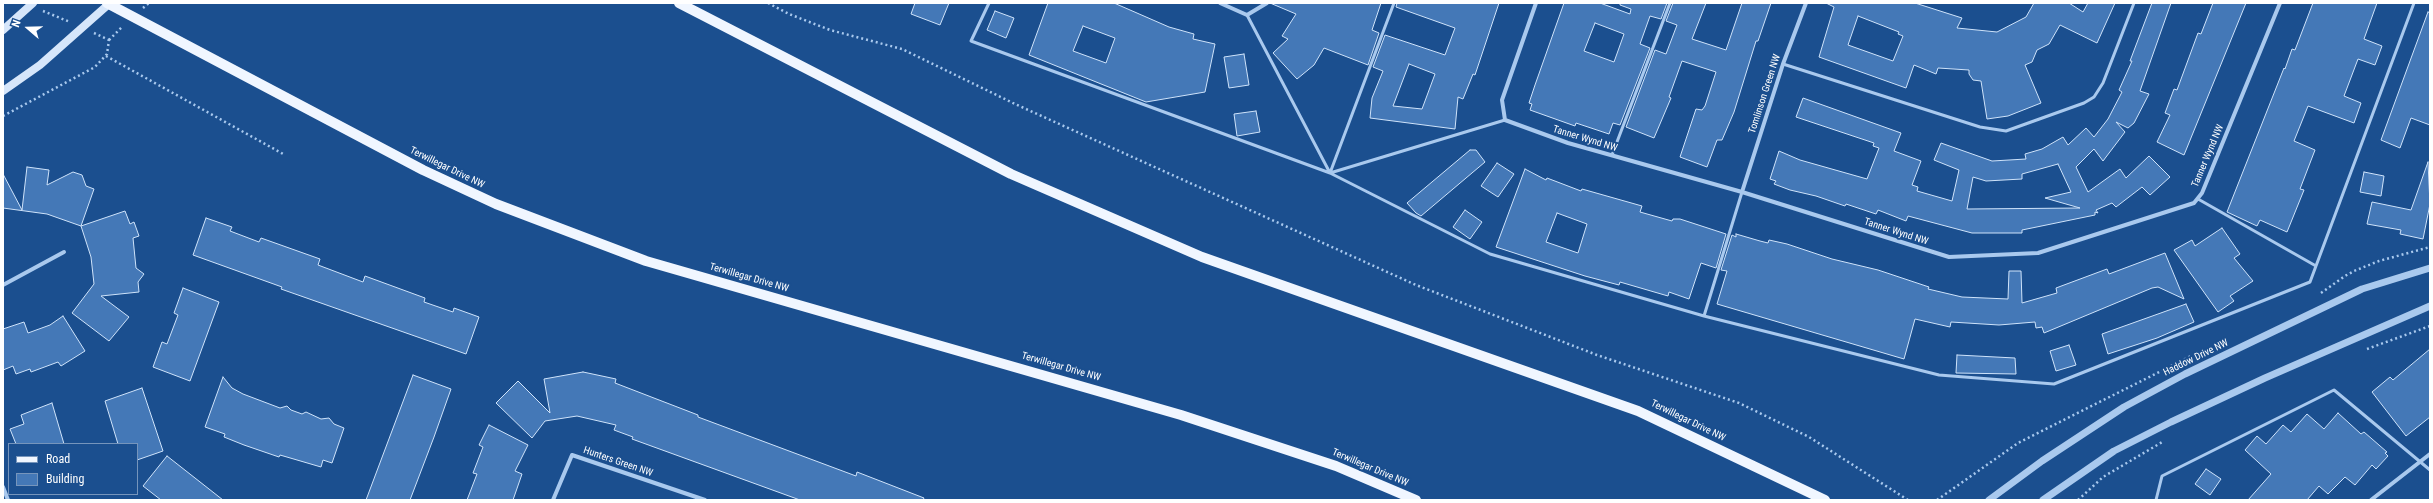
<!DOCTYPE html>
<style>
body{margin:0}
#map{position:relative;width:2433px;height:503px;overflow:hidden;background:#1b4f8f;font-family:"Roboto Condensed",sans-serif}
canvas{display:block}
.frame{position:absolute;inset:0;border:4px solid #fff;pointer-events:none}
.legend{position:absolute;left:8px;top:443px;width:130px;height:52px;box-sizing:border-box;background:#1b4f8f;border:1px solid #7695bc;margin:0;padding:5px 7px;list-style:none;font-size:12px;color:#fff}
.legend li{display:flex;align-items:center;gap:8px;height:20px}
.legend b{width:20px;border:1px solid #7695bc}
.north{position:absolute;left:8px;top:8px;width:40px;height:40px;-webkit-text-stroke:3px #1b4f8f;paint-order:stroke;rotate:290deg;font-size:11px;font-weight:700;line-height:16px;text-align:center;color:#fff}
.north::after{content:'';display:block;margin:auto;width:14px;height:18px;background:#fff;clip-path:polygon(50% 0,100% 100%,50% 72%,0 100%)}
</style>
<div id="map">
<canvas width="2433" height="503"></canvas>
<div class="frame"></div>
<ul class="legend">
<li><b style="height:5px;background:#f0f6ff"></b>Road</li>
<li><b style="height:11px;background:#4478b7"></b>Building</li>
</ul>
<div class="north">N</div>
</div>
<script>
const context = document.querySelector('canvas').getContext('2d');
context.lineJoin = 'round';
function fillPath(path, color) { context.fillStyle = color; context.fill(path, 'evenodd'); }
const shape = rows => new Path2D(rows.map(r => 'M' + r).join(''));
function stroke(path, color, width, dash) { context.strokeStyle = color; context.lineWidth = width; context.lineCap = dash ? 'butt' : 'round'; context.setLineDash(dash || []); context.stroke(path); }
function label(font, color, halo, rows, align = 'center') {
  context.font = font + ' "Roboto Condensed",sans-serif'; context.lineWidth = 4; context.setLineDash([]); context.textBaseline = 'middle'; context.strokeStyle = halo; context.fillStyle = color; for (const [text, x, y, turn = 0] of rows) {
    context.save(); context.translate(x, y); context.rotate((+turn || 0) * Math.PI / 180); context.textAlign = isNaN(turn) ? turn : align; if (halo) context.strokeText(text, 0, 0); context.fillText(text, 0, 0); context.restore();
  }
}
const building = shape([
 [915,3,949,3,940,25,911,14,915,3],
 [1048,3,1114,3,1169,27,1194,34,1193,39,1215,44,1205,92,1146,102,1029,55,1048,3],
 [1083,26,1115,38,1106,63,1073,51,1083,26],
 [1270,3,1381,3,1372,30,1379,33,1368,65,1324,48,1314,65,1297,79,1273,53,1288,39,1282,36,1296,14,1270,3],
 [1397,3,1499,3,1475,75,1473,74,1463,99,1458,97,1455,129,1370,118,1372,98,1383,71,1373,67,1385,35,1445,55,1455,28,1396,7,1397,3],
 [1409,64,1435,74,1422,109,1393,106,1409,64],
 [1564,3,1600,3,1630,14,1631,9,1620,5,1620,3,1667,3,1661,19,1650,16,1640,44,1650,48,1620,125,1613,123,1609,134,1576,123,1575,126,1530,110,1532,104,1529,103,1535,85,1564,3],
 [1595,23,1624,34,1614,62,1584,51,1595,23],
 [1673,3,1706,3,1692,39,1726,50,1742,3,1771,3,1758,41,1756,41,1734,112,1722,140,1717,140,1707,167,1680,157,1696,109,1702,110,1705,106,1716,72,1682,61,1669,97,1671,98,1654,138,1626,127,1655,50,1666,54,1677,25,1666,21,1673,3],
 [1826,3,1915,3,1962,18,1957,28,1997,32,2026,17,2034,3,2069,3,2083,12,2088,3,2115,3,2097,43,2060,25,2049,44,2037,50,2032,62,2025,65,2041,103,2008,116,1987,119,1981,81,1973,80,1969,74,1969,70,1938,68,1936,74,1914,65,1906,88,1819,57,1834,7,1826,3],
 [1858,16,1899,32,1898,34,1903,36,1893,61,1848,45,1858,16],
 [2152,3,2171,3,2140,91,2149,94,2134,123,2128,128,2116,122,2125,132,2103,161,2094,149,2076,167,2088,192,2120,169,2126,178,2149,156,2170,177,2150,195,2142,187,2116,207,2112,203,2096,210,2098,213,2095,212,2095,215,2022,230,2022,233,1972,233,1908,216,1906,221,1878,210,1876,214,1846,204,1845,206,1816,196,1790,190,1774,184,1776,181,1770,179,1779,151,1800,160,1867,179,1879,148,1873,146,1874,143,1796,117,1803,98,1901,133,1894,151,1921,161,1912,185,1918,187,1917,191,1952,201,1959,170,1934,160,1941,143,1992,161,2026,159,2025,154,2042,149,2063,137,2068,145,2086,128,2094,137,2108,119,2122,92,2119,90,2132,61,2130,61,2152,3],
 [2058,164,2071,192,2045,198,2080,208,1967,209,1973,177,1986,181,2022,179,2022,174,2058,164],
 [2213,3,2246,3,2184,155,2157,142,2170,115,2165,113,2174,89,2177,90,2198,33,2201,34,2213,3],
 [2313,3,2377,3,2364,39,2382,46,2375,65,2358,59,2344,96,2361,103,2354,123,2308,106,2294,141,2315,150,2300,189,2304,190,2287,232,2260,220,2257,226,2227,212,2284,68,2285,69,2292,49,2295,50,2313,3],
 [995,11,1014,18,1006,38,987,30,995,11],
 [2428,12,2430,13,2430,125,2411,118,2400,148,2381,140,2428,12],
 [1244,54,1249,85,1229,88,1224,57,1244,54],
 [1256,111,1260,132,1237,136,1234,114,1256,111],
 [1470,150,1476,150,1485,162,1421,216,1416,213,1407,203,1470,150],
 [2428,162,2430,204,2423,239,2400,234,2401,230,2367,224,2372,202,2411,210,2428,162],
 [1497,163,1514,174,1498,197,1481,186,1497,163],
 [27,167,49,170,47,185,73,172,82,175,86,186,94,189,81,226,125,211,130,224,134,222,139,236,133,238,136,268,144,274,138,282,139,292,101,296,129,317,109,341,72,313,94,284,91,257,81,226,47,214,3,208,3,174,22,210,27,167],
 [1525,169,1546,180,1547,178,1581,191,1582,189,1642,206,1640,212,1672,221,1673,219,1680,219,1726,234,1716,268,1701,263,1689,299,1669,292,1668,296,1620,282,1619,285,1585,276,1496,247,1525,169],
 [1557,213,1587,224,1578,253,1546,242,1557,213],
 [2364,172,2384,176,2381,196,2360,192,2364,172],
 [1465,210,1482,222,1470,239,1453,227,1465,210],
 [206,218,232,227,230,231,259,242,261,238,320,259,318,265,363,282,365,276,425,298,424,302,453,312,454,308,479,317,466,354,281,289,282,287,193,255,206,218],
 [2222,228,2240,254,2234,258,2253,281,2230,296,2234,301,2218,312,2174,250,2192,240,2195,246,2222,228],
 [1736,234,1760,241,1768,243,1769,240,1787,244,1832,259,1878,270,1929,287,1928,289,1962,297,2008,299,2009,271,2021,271,2022,303,2057,293,2056,288,2107,269,2109,274,2165,253,2184,299,2158,287,2152,288,2044,333,2042,327,2036,328,2035,322,1999,325,1951,322,1950,327,1915,319,1904,359,1717,304,1727,271,1721,270,1732,235,1736,237,1736,234],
 [183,288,219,302,190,381,153,367,162,342,167,344,178,315,174,313,183,288],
 [2186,304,2194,322,2157,338,2108,354,2102,334,2186,304],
 [63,316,85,351,61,366,58,362,31,372,30,369,16,374,13,366,3,370,3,329,24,322,28,333,50,325,63,316],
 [2069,345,2076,365,2056,371,2050,351,2069,345],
 [2430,349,2430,417,2406,436,2372,392,2390,377,2393,380,2430,349],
 [1957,355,2015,358,2016,374,1956,373,1957,355],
 [583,372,616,379,615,383,698,415,698,417,856,476,857,472,924,498,923,500,800,500,632,439,633,437,614,430,616,425,577,416,545,421,532,438,496,403,518,381,550,413,544,379,583,372],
 [413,375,451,389,434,437,410,500,366,500,413,375],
 [223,377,232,388,243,394,280,408,287,406,291,410,302,414,306,412,321,419,329,418,334,424,344,428,332,463,323,460,321,467,280,455,279,457,244,445,224,437,225,434,205,427,223,377],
 [142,388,163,451,137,460,137,444,118,444,105,401,142,388],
 [52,403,64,444,16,444,10,429,24,424,21,415,52,403],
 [2338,413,2361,434,2364,432,2387,452,2385,453,2388,456,2376,469,2372,465,2355,485,2345,477,2328,494,2319,486,2307,500,2248,500,2271,474,2245,450,2257,436,2266,444,2283,425,2291,432,2307,414,2324,429,2338,413],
 [489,425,528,445,515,471,522,474,513,500,467,500,477,474,473,473,483,447,479,445,489,425],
 [167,456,223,500,161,500,143,486,167,456],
 [2206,469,2221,479,2210,495,2195,484,2206,469]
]);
fillPath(building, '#4478b7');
stroke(building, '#cfe3fa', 1);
stroke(shape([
 [768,3,789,14,830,30,902,49,1015,104,1416,285,1597,355,1739,403,1809,437,1908,500],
 [143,8,149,3],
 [43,11,70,22],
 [94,33,109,40],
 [109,40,123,26],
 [106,56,285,155],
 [3,116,95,67,107,54,109,40],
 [2321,293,2345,276,2354,271,2379,261,2430,247],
 [2367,349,2430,326],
 [1937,500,2018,443,2191,356],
 [2078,500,2103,477,2164,441]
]), '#a9c9ee', 2.5, [2, 3]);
stroke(shape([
 [989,3,971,41,1330,173,1505,120],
 [1394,3,1330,173,1490,254,1704,316,1939,375,2054,384,2310,282,2414,3],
 [1247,15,1330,173],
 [1783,64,1980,127,2006,131,2084,103,2094,97,2103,83,2134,3],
 [1612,155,1670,3],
 [2198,199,2316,266],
 [1704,316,1742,192],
 [2156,500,2162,476,2334,390,2430,470]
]), '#a9c9ee', 3);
stroke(shape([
 [1220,3,1247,15,1267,3],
 [1536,3,1502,100,1505,120,1568,143,1742,192,1949,257,2038,253,2194,203,2202,193,2280,3],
 [1742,192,1783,64,1806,3],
 [3,285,64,252],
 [3,487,8,500],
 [553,500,572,455,705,500],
 [2371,500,2430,454]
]), '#a9c9ee', 4);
stroke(shape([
 [1989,500,2042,461,2124,407,2185,374,2362,289,2430,268],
 [2043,500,2114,451,2171,422,2265,378,2430,306]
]), '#a9c9ee', 7);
stroke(shape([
 [3,30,33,3],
 [3,91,40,65,110,3]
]), '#d6e6fa', 8);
stroke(shape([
 [107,3,423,170,496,204,646,261,1181,415,1336,466,1416,500],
 [679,3,1011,174,1202,257,1638,411,1825,500]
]), '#f0f6ff', 10);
label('10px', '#fff', '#1b4f8f', [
 ["Tomlinson Green NW",1765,94,-72],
 ["Tanner Wynd NW",1585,139,17],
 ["Tanner Wynd NW",2208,156,-67],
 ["Terwillegar Drive NW",447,168,26],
 ["Tanner Wynd NW",1896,232,18],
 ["Terwillegar Drive NW",749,278,16],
 ["Haddow Drive NW",2196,358,-26],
 ["Terwillegar Drive NW",1061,367,16],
 ["Terwillegar Drive NW",1688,421,26],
 ["Hunters Green NW",618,462,19],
 ["Terwillegar Drive NW",1370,468,23]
]);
</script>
